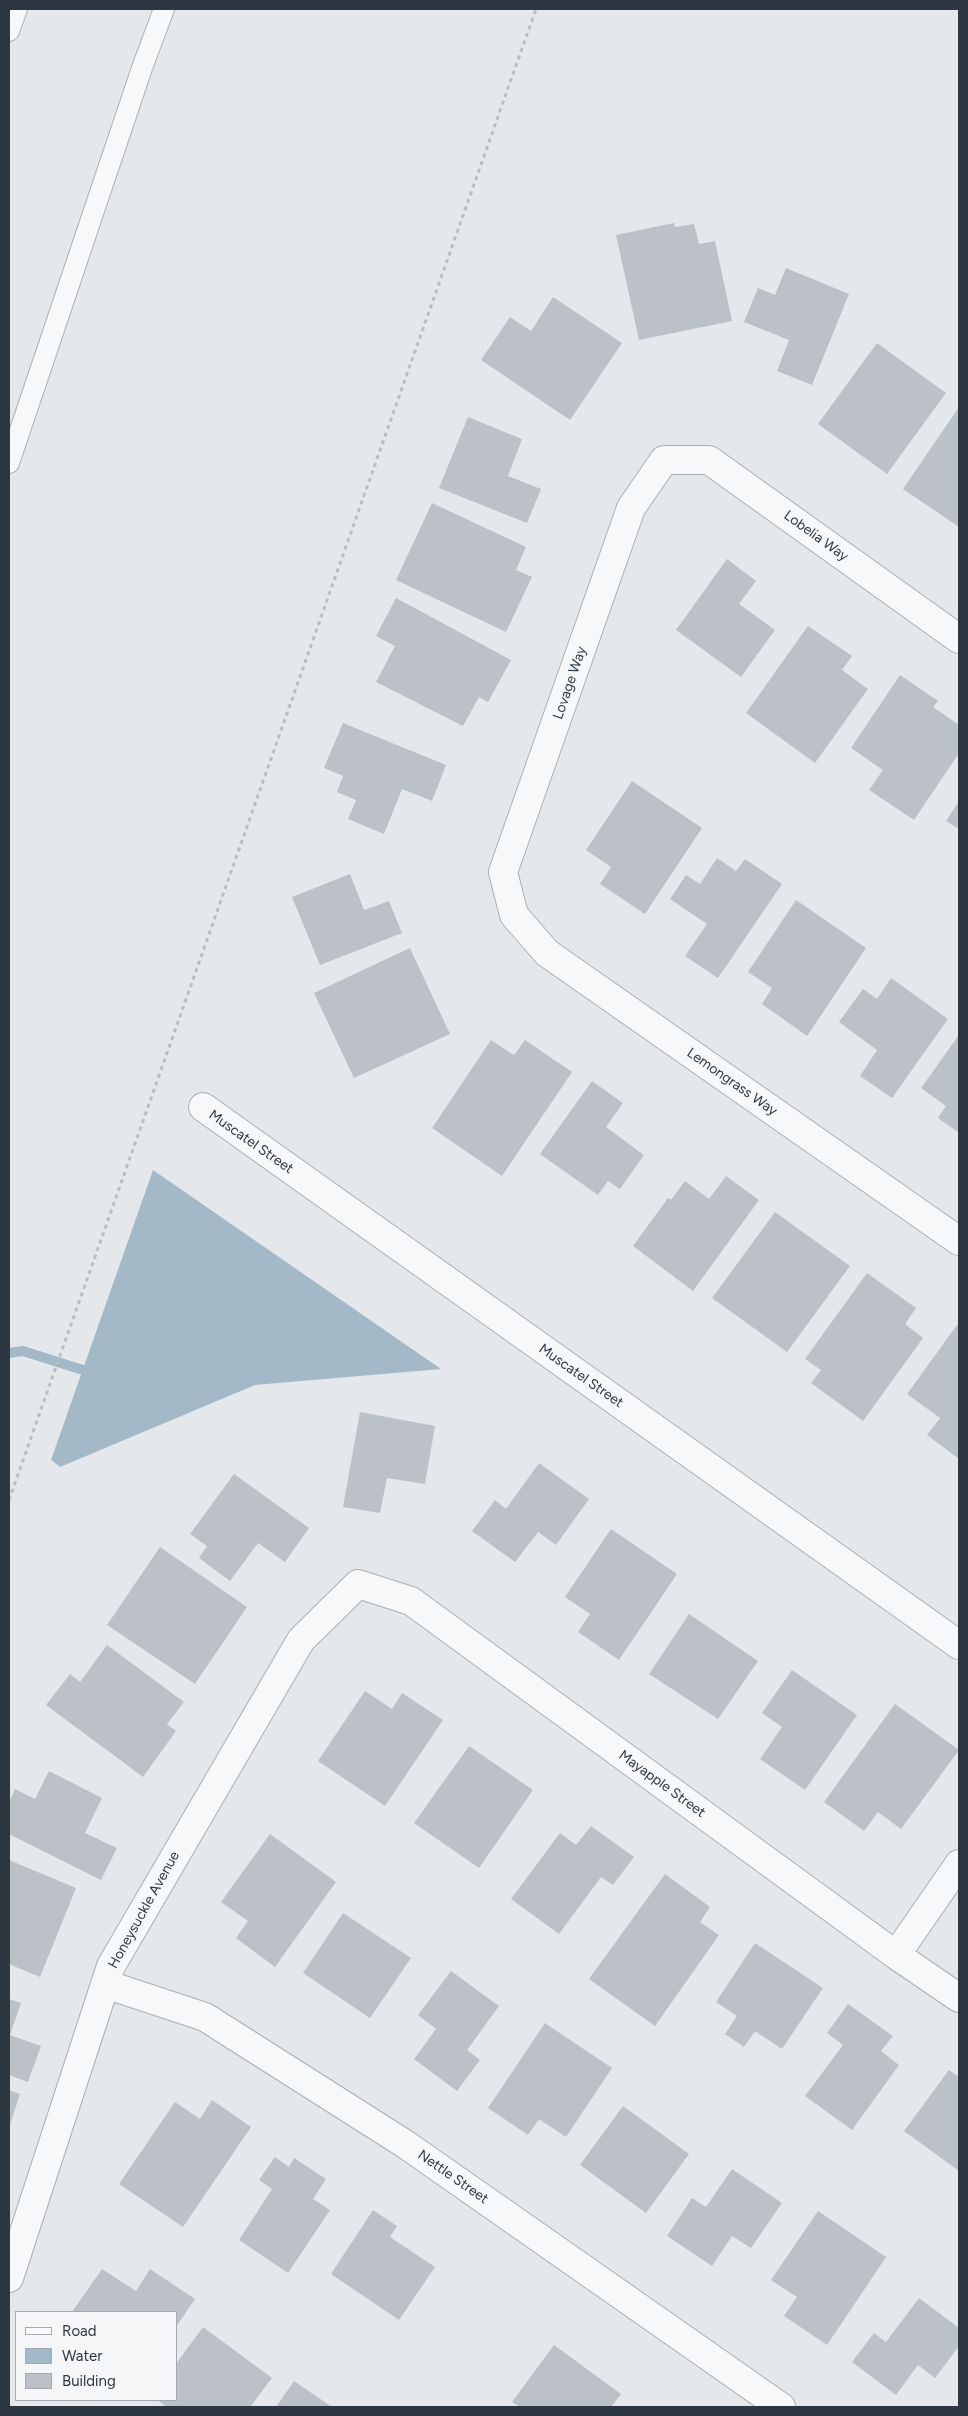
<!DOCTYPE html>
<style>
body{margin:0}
#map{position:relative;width:968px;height:2416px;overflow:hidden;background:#e4e8eb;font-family:Figtree,sans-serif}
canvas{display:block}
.frame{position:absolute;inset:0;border:10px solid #2d3741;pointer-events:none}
.legend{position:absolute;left:15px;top:2311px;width:162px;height:90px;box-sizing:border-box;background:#f4f6f8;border:1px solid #a4aaaf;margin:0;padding:6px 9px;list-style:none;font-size:15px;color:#2d3741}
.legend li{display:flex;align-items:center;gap:10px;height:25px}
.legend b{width:25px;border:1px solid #a4aaaf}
</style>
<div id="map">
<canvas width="968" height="2416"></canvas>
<div class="frame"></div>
<ul class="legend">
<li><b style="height:6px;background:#f7f8f9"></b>Road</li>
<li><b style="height:14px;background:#a3b9c7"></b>Water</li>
<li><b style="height:14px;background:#bcc1c7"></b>Building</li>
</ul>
</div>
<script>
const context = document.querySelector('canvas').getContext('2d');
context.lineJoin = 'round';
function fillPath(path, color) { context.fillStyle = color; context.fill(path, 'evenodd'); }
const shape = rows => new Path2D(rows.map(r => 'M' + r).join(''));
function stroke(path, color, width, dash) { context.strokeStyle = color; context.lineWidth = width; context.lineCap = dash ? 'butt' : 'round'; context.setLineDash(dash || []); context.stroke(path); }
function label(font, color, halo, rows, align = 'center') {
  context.font = font + ' Figtree,sans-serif'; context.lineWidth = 4; context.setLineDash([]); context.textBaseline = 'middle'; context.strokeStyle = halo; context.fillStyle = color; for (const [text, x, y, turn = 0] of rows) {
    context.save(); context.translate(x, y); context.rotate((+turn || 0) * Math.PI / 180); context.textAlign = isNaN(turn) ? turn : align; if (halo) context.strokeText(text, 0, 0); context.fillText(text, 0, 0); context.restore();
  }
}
fillPath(shape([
 [153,1170,441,1369,255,1385,60,1467,51,1460]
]), '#a3b9c7');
stroke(shape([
 [9,1353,23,1351,83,1370]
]), '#a3b9c7', 10);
fillPath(shape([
 [674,223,675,227,694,224,699,244,715,241,732,321,639,340,616,235],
 [786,268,849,294,812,385,777,371,789,340,744,322,758,288,775,295],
 [553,297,622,343,570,420,481,360,510,317,531,331],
 [877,343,946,393,887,474,818,424],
 [959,407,959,527,903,489],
 [468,417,522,439,508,476,541,489,527,523,439,488],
 [432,503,526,547,516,570,532,577,506,632,396,580],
 [727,559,756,581,739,604,775,630,741,677,676,630],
 [396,598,511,660,488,702,479,697,463,726,376,682,395,646,376,636],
 [808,626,852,656,842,670,868,689,815,763,746,713],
 [900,675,938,701,933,707,959,725,959,753,914,820,869,790,883,770,851,748],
 [343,723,446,765,432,801,402,789,384,834,348,819,356,800,337,792,343,776,324,768],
 [632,781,702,828,645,914,600,884,611,867,586,850],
 [959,801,959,829,946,821],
 [717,858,736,871,745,859,782,884,718,978,685,956,707,924,670,899,686,875,700,884],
 [350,874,364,910,389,901,402,933,320,965,292,897],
 [796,900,866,948,807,1036,762,1004,772,988,748,972],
 [410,948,450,1034,354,1078,314,993],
 [891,978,948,1019,892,1098,860,1076,877,1050,839,1022,863,989,877,999],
 [959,1035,959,1133,938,1118,946,1106,921,1088],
 [491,1040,514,1055,525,1040,572,1072,502,1176,432,1128],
 [592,1081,623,1103,606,1127,644,1155,620,1189,608,1181,598,1195,540,1154],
 [726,1176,759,1200,693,1291,633,1246,668,1198,671,1200,685,1181,709,1199],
 [775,1212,850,1266,787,1352,712,1298],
 [867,1273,916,1308,905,1324,923,1338,863,1421,811,1383,821,1370,805,1359],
 [957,1325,959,1327,959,1459,927,1435,940,1418,907,1394],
 [360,1412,435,1426,425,1484,387,1478,380,1513,343,1507],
 [539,1463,589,1499,556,1545,538,1532,515,1562,472,1531,495,1500,506,1509],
 [234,1474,309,1528,285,1562,258,1543,230,1581,199,1558,207,1546,190,1534],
 [611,1529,677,1574,619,1660,578,1632,590,1614,565,1597],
 [160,1547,247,1607,195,1684,107,1625],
 [689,1614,758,1661,718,1719,649,1674],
 [107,1645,184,1702,167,1724,176,1731,143,1777,46,1705,70,1674,80,1682],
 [792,1670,857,1715,805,1790,760,1759,782,1727,762,1713],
 [365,1691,392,1709,402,1693,443,1720,385,1806,318,1761],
 [895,1704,959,1750,901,1829,878,1812,864,1831,824,1802],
 [469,1746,533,1790,479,1868,414,1823],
 [49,1771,102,1798,85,1833,117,1848,101,1880,9,1834,9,1802,15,1789,35,1799],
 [591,1826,634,1857,613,1885,601,1877,559,1934,511,1899,560,1833,576,1845],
 [270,1834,336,1882,275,1967,236,1938,248,1921,221,1902],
 [9,1860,76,1888,40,1977,9,1964],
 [665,1874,710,1907,700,1922,719,1935,655,2026,589,1979],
 [343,1913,411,1958,370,2018,303,1973],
 [755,1943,823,1988,782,2049,755,2031,744,2047,725,2034,737,2016,716,2002],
 [451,1971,499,2006,467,2050,480,2060,457,2091,414,2059,436,2029,418,2015],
 [9,1999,21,2003,10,2035,41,2046,28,2082,9,2075],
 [848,2004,893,2036,881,2051,899,2065,852,2130,805,2096,843,2045,827,2033],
 [545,2023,612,2068,566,2137,539,2119,528,2135,488,2108],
 [949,2070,959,2077,959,2171,904,2131],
 [9,2090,20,2094,9,2128],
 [212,2100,251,2127,183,2227,119,2184,175,2102,200,2119],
 [623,2106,689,2154,646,2213,580,2165],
 [275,2157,289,2167,294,2158,326,2179,313,2199,330,2210,288,2273,239,2240,272,2189,259,2180],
 [732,2169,782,2203,751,2248,732,2236,712,2266,667,2236,692,2198,706,2207],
 [373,2210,397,2226,390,2237,435,2267,399,2320,331,2274],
 [818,2211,886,2257,827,2345,784,2316,797,2297,771,2280],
 [102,2269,136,2291,150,2269,195,2299,176,2327,176,2312,72,2312],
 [919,2298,959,2328,959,2346,935,2378,918,2365,896,2395,852,2362,874,2333,886,2342],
 [203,2327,272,2378,250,2407,167,2407,157,2400,176,2400,176,2364],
 [554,2345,621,2394,611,2407,520,2407,512,2402],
 [294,2381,332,2407,276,2407]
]), '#bcc1c7');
const lane = shape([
 [9,31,17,9],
 [9,463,142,68,164,9]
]);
const street = shape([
 [959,639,709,460,664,460,631,508,503,872,514,915,547,953,959,1241],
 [203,1107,959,1645],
 [896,1955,959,1864],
 [105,1984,205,2017,405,2144,781,2407],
 [9,2278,111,1966,301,1640,358,1584,411,1601,896,1955,959,1998]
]);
stroke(lane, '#a9afb5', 22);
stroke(street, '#a9afb5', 30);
stroke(shape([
 [9,1500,536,9]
]), '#babec2', 3, [4, 4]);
stroke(lane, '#f7f8f9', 20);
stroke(street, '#f7f8f9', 28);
label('14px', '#2d3741', '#f4f6f8', [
 ["Lobelia Way",816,536,36],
 ["Lovage Way",570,683,-71],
 ["Lemongrass Way",732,1082,35],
 ["Muscatel Street",251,1142,35],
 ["Muscatel Street",581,1376,35],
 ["Mayapple Street",662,1784,36],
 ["Honeysuckle Avenue",144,1910,-61],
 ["Nettle Street",453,2177,35]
]);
</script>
